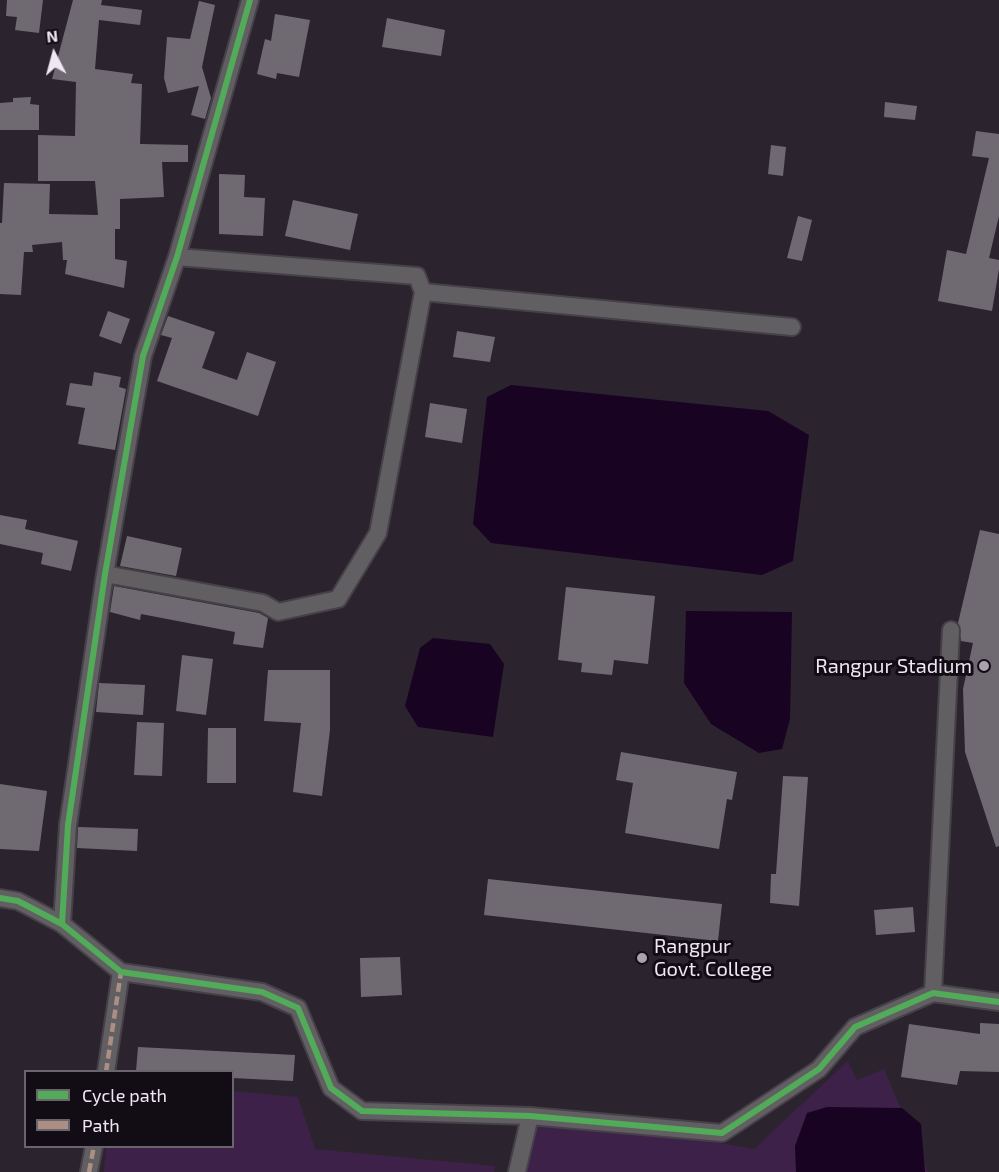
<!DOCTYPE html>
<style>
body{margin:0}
#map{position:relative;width:999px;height:1172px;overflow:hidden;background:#2b242e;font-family:"Exo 2",sans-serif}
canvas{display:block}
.legend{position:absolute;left:24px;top:1070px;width:210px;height:78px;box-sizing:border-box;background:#120d14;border:2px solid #6a646d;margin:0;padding:8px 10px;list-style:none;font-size:18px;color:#efe7f2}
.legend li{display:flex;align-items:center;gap:12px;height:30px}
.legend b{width:30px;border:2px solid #6a646d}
.north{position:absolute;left:24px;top:24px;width:60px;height:60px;-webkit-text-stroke:4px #120d14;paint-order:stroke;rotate:354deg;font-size:16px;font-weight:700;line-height:24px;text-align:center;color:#efe7f2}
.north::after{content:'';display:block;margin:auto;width:21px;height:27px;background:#efe7f2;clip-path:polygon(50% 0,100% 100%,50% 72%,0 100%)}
</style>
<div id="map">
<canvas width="999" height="1172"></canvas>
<ul class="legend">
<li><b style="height:8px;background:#51ab58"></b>Cycle path</li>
<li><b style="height:8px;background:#ac8f84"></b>Path</li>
</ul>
<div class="north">N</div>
</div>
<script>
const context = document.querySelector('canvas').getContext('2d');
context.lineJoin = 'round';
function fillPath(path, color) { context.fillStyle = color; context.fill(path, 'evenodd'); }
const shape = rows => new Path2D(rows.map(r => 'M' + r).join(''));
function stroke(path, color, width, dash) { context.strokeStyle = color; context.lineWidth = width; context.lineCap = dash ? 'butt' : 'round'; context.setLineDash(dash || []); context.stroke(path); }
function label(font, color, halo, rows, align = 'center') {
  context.font = font + ' "Exo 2",sans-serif'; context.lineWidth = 6; context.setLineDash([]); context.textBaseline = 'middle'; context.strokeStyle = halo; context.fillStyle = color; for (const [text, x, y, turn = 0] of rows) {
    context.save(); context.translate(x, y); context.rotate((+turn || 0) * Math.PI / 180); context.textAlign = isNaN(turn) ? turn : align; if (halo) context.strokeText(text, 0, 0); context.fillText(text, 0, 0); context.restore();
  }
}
fillPath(shape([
 [848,1061,857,1080,884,1069,928,1172,509,1172,520,1109,754,1149],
 [233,1091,298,1097,315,1149,495,1166,494,1172,104,1172,106,1147,232,1146]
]), '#3e2149');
fillPath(shape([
 [511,385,768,411,809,435,793,561,762,575,491,543,473,524,487,397],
 [686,611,792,612,790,719,782,749,759,753,711,724,684,683],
 [433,638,490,644,504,664,493,737,418,727,405,706,420,648],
 [827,1107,902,1108,921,1124,925,1172,796,1172,795,1146,807,1113]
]), '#190322');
fillPath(shape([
 [7,0,43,0,39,33,15,30,17,17,6,16],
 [73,0,102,0,101,5,142,10,140,25,99,20,95,69,133,74,131,83,142,84,140,144,188,145,188,162,162,162,164,197,120,199,120,229,115,229,115,259,127,261,124,288,65,274,67,260,63,260,62,242,32,245,33,252,24,252,21,295,0,294,0,223,2,223,4,183,50,184,49,214,98,215,95,181,38,181,38,135,75,136,76,82,52,79],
 [199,1,215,5,202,67,211,98,205,119,191,115,199,86,168,93,164,78,167,37,190,39],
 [275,14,310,20,299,77,277,73,276,79,257,74,265,39,271,41],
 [387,18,445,30,441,56,382,47],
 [31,97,30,104,39,105,39,130,0,130,0,103,13,102,13,98],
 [885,102,917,106,915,120,884,117],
 [976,131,999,134,999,216,989,258,999,260,999,269,992,311,938,301,947,250,966,254,989,158,972,156],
 [771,145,786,147,783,176,768,174],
 [219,174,245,175,244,197,265,198,263,236,219,234],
 [293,200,358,214,350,250,285,236],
 [798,216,812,220,802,261,787,258],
 [108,311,130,319,121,344,99,336],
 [168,316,215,332,202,368,237,380,247,352,276,362,258,416,157,381,172,338,161,335],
 [457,331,495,337,490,362,453,357],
 [94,372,121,377,119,387,126,389,115,450,78,444,85,408,66,405,70,383,92,386],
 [430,403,467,409,462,443,425,437],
 [0,515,27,520,25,529,78,541,71,571,41,564,43,553,0,544],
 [980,530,999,534,999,846,996,847,965,752,963,689,973,643,961,641,958,623],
 [127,536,182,548,176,576,120,566],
 [114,586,259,613,268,618,263,648,233,644,235,632,141,614,140,620,110,612],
 [566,587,655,596,648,664,614,660,612,675,581,672,582,663,558,660],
 [182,655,213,659,206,715,176,711],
 [268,670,330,670,330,730,322,796,293,792,301,723,264,721],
 [99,683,145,685,143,715,96,712],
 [137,722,164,723,162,776,134,775],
 [208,728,236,728,236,783,207,783],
 [621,752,737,772,732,800,727,799,719,849,625,833,633,783,616,780],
 [783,776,808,777,799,906,770,903,771,874,776,874],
 [0,784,47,791,39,851,0,849],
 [78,827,138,829,137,851,77,848],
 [488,879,722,904,718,941,484,915],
 [913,907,915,932,876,935,874,910],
 [400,957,402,995,361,997,360,958],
 [980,1023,999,1024,999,1072,960,1071,957,1085,901,1077,909,1024,980,1034],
 [138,1047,295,1055,293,1081,232,1078,232,1071,136,1071]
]), '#6f6a72');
const minor = shape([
 [177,257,417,276,423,292],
 [105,574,263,603,278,612,338,599,378,533,423,292,792,327],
 [0,898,18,901,62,924,121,972,262,992,298,1008,331,1088,362,1111,530,1116,722,1133,819,1069,855,1027,933,993,999,1002],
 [62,924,68,825,105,574,143,356,177,257,250,0],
 [933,993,951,630],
 [106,1072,121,972],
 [89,1172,94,1146],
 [517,1172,530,1116]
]);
stroke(minor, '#464049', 20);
stroke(minor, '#625f63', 16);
stroke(shape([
 [106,1072,121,972],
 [89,1172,94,1146]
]), '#ac8f84', 4.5, [9, 4.5]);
stroke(shape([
 [0,898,18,901,62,924,121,972,262,992,298,1008,331,1088,362,1111,530,1116,722,1133,819,1069,855,1027,933,993,999,1002],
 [62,924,68,825,105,574,143,356,177,257,250,0]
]), '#51ab58', 6);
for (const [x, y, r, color] of [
 [984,666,6,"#aaa3ad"],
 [642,958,6,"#aaa3ad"]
]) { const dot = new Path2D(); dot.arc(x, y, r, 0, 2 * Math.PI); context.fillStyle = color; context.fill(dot); stroke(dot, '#120d14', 2); }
label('20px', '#efe7f2', '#120d14', [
 ["Rangpur Stadium",972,666],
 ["Rangpur",654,946,"left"],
 ["Govt. College",654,969,"left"]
], 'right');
</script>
